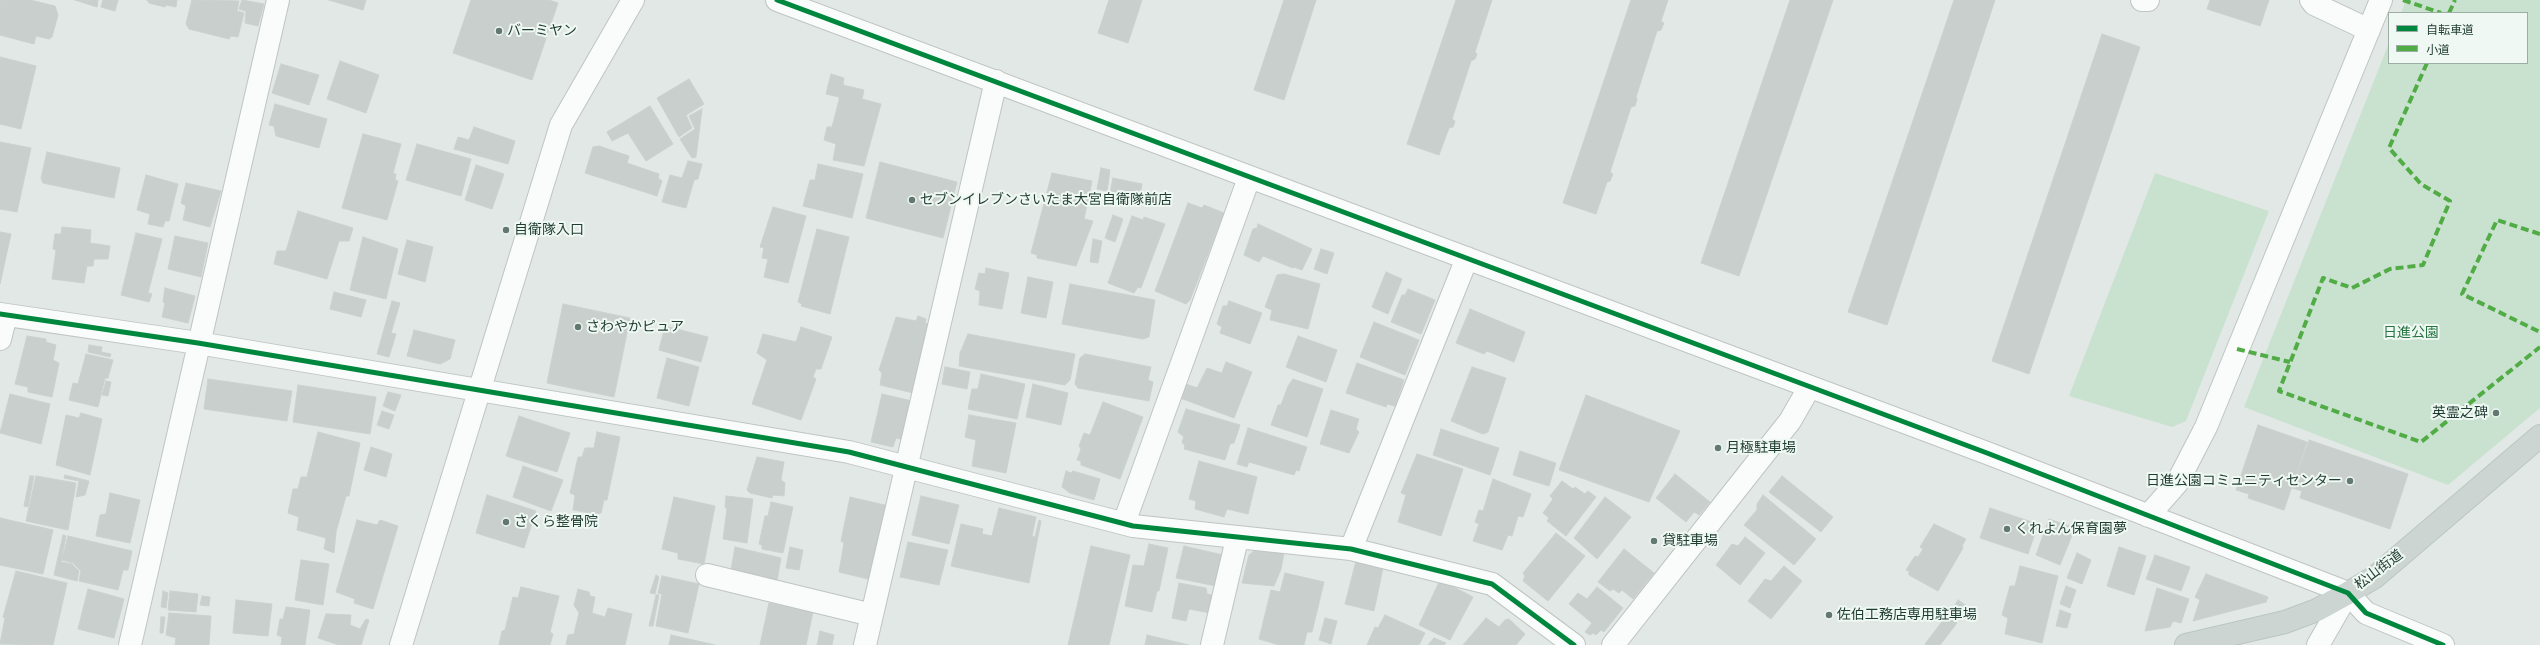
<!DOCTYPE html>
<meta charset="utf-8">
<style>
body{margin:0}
#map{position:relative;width:2540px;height:645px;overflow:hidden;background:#e1e8e5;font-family:"Fira Sans","Noto Sans JP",sans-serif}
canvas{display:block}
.legend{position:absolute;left:2388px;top:12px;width:140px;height:52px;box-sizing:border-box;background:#eff8f3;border:1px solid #9cada6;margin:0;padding:5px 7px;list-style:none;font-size:12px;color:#1f3c32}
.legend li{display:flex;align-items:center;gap:8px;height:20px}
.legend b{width:20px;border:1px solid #9cada6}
</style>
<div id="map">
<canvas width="2540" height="645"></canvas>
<ul class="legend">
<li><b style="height:5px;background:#00873e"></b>自転車道</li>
<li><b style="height:5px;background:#52ac45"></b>小道</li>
</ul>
</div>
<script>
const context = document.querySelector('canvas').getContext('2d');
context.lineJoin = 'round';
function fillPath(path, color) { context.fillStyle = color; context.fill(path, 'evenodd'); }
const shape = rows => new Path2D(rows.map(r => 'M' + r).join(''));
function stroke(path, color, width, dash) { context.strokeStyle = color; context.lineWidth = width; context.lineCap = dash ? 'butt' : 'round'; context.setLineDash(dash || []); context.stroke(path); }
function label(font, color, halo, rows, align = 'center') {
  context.font = font + ' "Fira Sans","Noto Sans JP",sans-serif'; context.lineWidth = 4; context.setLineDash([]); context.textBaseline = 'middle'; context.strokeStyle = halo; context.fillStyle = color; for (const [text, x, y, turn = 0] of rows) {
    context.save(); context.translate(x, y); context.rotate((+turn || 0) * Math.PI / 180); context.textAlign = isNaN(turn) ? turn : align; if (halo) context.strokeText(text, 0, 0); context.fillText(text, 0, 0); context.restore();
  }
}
fillPath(shape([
 [2406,0,2540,0,2540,408,2448,485,2244,407,2389,43,2389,63,2527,63,2527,13,2401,13],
 [2155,173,2269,211,2186,421,2172,427,2069,396]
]), '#c9e2d0');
const building = shape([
 [0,0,30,0,55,6,58,15,52,37,49,39,36,36,34,44,0,35,0,0],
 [75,0,98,0,97,7,75,0],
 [103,0,118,0,115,11,101,7,103,0],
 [147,0,177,0,176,7,166,5,165,7,149,3,147,0],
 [192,0,239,1,237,11,244,13,238,37,231,36,229,39,189,29,186,24,192,0],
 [242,0,264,4,258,26,245,23,246,11,239,9,242,0],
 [329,0,366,0,363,10,329,0],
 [471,0,549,0,558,3,532,80,453,53,471,0],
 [1109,0,1142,0,1128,43,1098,33,1109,0],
 [1284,0,1316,0,1284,100,1254,90,1284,0],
 [1456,0,1492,0,1475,52,1477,54,1475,59,1471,61,1452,119,1455,121,1453,127,1449,128,1439,155,1407,144,1456,0],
 [1631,0,1668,0,1661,21,1664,23,1661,30,1657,31,1636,97,1637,99,1635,106,1631,107,1610,172,1613,174,1610,181,1607,182,1596,214,1563,203,1631,0],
 [1790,0,1833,0,1739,276,1701,263,1790,0],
 [1954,0,1995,0,1887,325,1848,312,1954,0],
 [2210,0,2269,0,2260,26,2207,9,2210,0],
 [2102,34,2140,47,2029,374,1992,361,2102,34],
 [0,57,36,66,21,129,0,124,0,57],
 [340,61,379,75,366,113,327,99,340,61],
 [281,64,319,75,309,105,272,93,281,64],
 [831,74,844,78,843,85,864,90,862,99,881,104,864,166,833,160,836,144,824,140,827,127,832,127,839,100,839,97,826,94,831,74],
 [689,79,704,104,686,115,692,128,679,137,657,98,689,79],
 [275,104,327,119,319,148,276,136,274,126,269,125,275,104],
 [650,106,673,144,646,161,628,133,612,141,607,132,650,106],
 [702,109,696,157,692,158,680,139,695,129,689,116,702,109],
 [474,127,515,141,508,164,454,149,458,137,469,140,474,127],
 [363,134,401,144,393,173,396,174,395,180,398,181,387,220,342,208,363,134],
 [0,142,31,148,17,212,0,209,0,142],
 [417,144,471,159,461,196,406,180,417,144],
 [599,146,629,156,627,163,659,174,658,178,662,181,657,196,585,173,593,147,599,146],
 [47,152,120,168,114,198,43,183,41,178,47,152],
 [688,161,702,164,698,179,694,180,686,208,662,202,670,175,682,178,688,161],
 [880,162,957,182,943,238,866,218,880,162],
 [818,164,863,174,852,218,803,206,810,180,815,180,818,164],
 [476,165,504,174,492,209,465,200,476,165],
 [1101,168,1110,170,1107,191,1097,189,1101,168],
 [1052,173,1092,181,1084,219,1093,221,1076,266,1037,258,1037,255,1031,253,1052,173],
 [146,175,178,184,169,221,165,221,163,227,148,224,150,214,137,210,146,175],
 [1113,178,1142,184,1139,203,1109,199,1113,178],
 [186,183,221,191,210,227,183,220,186,206,181,203,186,183],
 [1188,203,1202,208,1204,205,1224,213,1190,300,1186,304,1155,291,1188,203],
 [773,207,806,216,788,283,764,277,768,259,762,258,764,248,760,247,773,207],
 [298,211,353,228,349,241,339,241,327,279,274,264,277,251,286,251,298,211],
 [1113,215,1123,219,1115,242,1105,238,1113,215],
 [1132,216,1143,220,1144,217,1165,224,1141,288,1138,287,1134,293,1108,283,1132,216],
 [1258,224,1312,249,1302,270,1294,267,1293,268,1263,256,1259,262,1244,255,1253,229,1257,228,1258,224],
 [62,227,91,230,90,243,110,246,108,259,94,259,93,266,87,266,84,283,52,279,56,250,53,249,55,234,61,234,62,227],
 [817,229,849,237,830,314,801,306,802,304,798,302,817,229],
 [0,232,11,234,0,284,0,232],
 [136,233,162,239,148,293,152,294,149,302,121,295,136,233],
 [175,236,208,243,201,277,168,269,175,236],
 [363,237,398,249,386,299,350,290,363,237],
 [1093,239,1102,241,1098,263,1090,262,1093,239],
 [407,240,433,247,425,282,398,274,407,240],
 [1321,249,1334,253,1327,274,1314,269,1321,249],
 [986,268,1009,273,1002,309,979,305,980,291,975,289,979,273,985,274,986,268],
 [1386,272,1402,279,1388,314,1372,307,1386,272],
 [1284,274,1320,284,1308,329,1270,320,1272,310,1265,307,1277,275,1284,274],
 [1028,277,1053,282,1046,318,1021,313,1028,277],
 [1070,284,1155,300,1149,337,1143,339,1062,324,1070,284],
 [165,288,195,296,188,323,162,317,165,303,163,302,165,288],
 [1408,289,1435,300,1421,334,1391,322,1402,295,1405,295,1408,289],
 [334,292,366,300,361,317,330,309,334,292],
 [392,301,400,303,391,333,396,334,389,357,377,354,392,301],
 [1229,301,1262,313,1250,344,1220,333,1222,327,1217,324,1223,306,1227,306,1229,301],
 [563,304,630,318,614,397,547,383,563,304],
 [1470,309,1525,332,1514,362,1487,351,1484,354,1456,343,1470,309],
 [918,316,926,319,925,323,930,325,913,393,880,385,882,373,879,370,896,317,916,321,918,316],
 [1374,322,1419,340,1405,375,1360,357,1374,322],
 [665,326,708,337,701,362,659,350,665,326],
 [801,327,832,337,821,369,816,369,813,377,816,379,801,420,752,404,767,360,757,353,763,334,796,342,801,327],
 [414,330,455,340,450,359,440,364,407,356,414,330],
 [968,334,1075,354,1070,380,1065,385,959,366,960,353,968,334],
 [27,336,46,339,46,342,56,345,53,360,59,363,52,397,28,392,28,387,15,384,27,336],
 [1298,336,1337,350,1326,382,1286,367,1298,336],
 [89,345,102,347,101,352,111,354,110,357,88,352,89,345],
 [86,354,113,360,108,378,105,378,98,407,69,400,73,383,78,384,86,354],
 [1085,354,1151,367,1148,380,1153,382,1149,401,1078,388,1075,384,1080,358,1085,354],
 [667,358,699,367,689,406,657,398,667,358],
 [1226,362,1252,372,1234,418,1180,398,1186,384,1197,388,1207,368,1222,373,1226,362],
 [1357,363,1404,380,1395,406,1387,404,1386,407,1346,393,1357,363],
 [945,367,970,372,967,389,942,384,945,367],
 [1472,367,1506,378,1488,432,1483,434,1451,421,1472,367],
 [981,374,1025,384,1017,419,968,409,972,389,978,389,981,374],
 [208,379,292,391,287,421,204,409,208,379],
 [1293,379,1323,389,1307,437,1271,425,1278,405,1281,405,1288,386,1293,379],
 [106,381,111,382,108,396,102,395,106,381],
 [1033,384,1068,393,1061,425,1026,417,1033,384],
 [298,385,376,397,370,434,293,422,298,385],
 [388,392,401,395,395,411,383,406,388,392],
 [10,394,50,404,41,444,0,433,10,394],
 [882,394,912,401,904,440,896,438,893,447,871,442,882,394],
 [1586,395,1680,431,1649,502,1559,470,1586,395],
 [1103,402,1143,417,1120,479,1081,465,1081,461,1077,460,1081,449,1079,446,1084,433,1090,435,1103,402],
 [1186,409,1240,425,1234,443,1230,444,1225,460,1184,449,1185,446,1182,442,1184,437,1178,432,1186,409],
 [1331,410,1359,419,1356,429,1359,432,1349,453,1320,444,1331,410],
 [382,411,394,415,389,429,377,425,382,411],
 [81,413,102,419,90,475,56,465,66,415,79,418,81,413],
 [969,415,1016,423,1006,473,972,466,976,440,965,437,969,415],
 [519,416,570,433,557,472,506,456,519,416],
 [2258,425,2307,442,2284,510,2248,498,2249,494,2236,490,2258,425],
 [1248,428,1307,447,1299,471,1296,470,1294,475,1249,462,1247,467,1237,464,1248,428],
 [1441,429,1499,448,1490,475,1433,455,1441,429],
 [318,432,360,443,349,496,346,496,336,532,334,553,324,549,326,538,297,530,299,517,288,513,293,489,298,489,301,477,307,477,318,432],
 [597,432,620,437,607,500,604,500,601,513,596,514,573,510,575,495,570,493,578,457,582,457,585,448,594,448,597,432],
 [2309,440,2408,474,2390,529,2300,498,2302,491,2292,488,2309,440],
 [371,447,392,454,386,477,364,470,371,447],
 [1520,451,1556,463,1549,486,1513,475,1520,451],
 [1417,454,1463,469,1441,536,1398,522,1406,495,1401,493,1417,454],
 [757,457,784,462,781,480,785,483,784,496,773,495,772,498,750,493,747,490,757,457],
 [1199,461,1257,477,1248,514,1227,509,1224,517,1195,509,1196,501,1189,499,1199,461],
 [523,466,563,480,551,511,513,497,523,466],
 [1066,471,1071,473,1073,471,1100,479,1094,500,1070,493,1062,487,1066,471],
 [1675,474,1710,502,1699,515,1694,512,1686,522,1656,498,1675,474],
 [65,475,89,481,85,495,76,497,79,481,64,478,65,475],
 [30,476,34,476,28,507,24,506,30,476],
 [36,476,76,483,68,530,26,521,36,476],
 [1782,476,1833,517,1821,532,1769,492,1782,476],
 [1493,479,1531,494,1523,517,1518,516,1512,536,1508,535,1502,550,1473,541,1479,524,1475,522,1479,510,1483,511,1493,479],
 [1562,481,1573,489,1575,487,1585,494,1588,491,1596,497,1566,536,1547,521,1549,518,1543,513,1553,499,1550,496,1562,481],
 [110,493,140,500,130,543,96,536,100,515,106,514,110,493],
 [487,495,536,511,524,548,476,533,487,495],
 [1763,495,1816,539,1794,565,1744,525,1757,510,1757,504,1763,495],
 [726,496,753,499,747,543,723,539,727,509,725,507,726,496],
 [921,496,959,505,949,544,912,535,921,496],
 [674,497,715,506,704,564,678,559,678,553,662,549,674,497],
 [850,497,889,506,872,580,839,572,844,543,841,541,850,497],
 [1605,497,1631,517,1597,559,1574,538,1605,497],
 [771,502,793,507,783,553,762,549,762,545,759,544,765,516,768,516,771,502],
 [999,508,1036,517,1032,536,1035,537,1039,520,1041,521,1029,583,951,566,961,524,983,529,982,534,992,536,999,508],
 [1990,508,2038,524,2028,554,1980,538,1990,508],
 [0,518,53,530,43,574,0,565,0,518],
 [2049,519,2075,528,2060,565,2036,555,2049,519],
 [357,520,377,525,380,520,398,526,373,609,354,603,355,599,336,592,357,520],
 [1934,524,1966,539,1962,546,1963,548,1938,591,1909,575,1909,571,1906,570,1915,556,1918,557,1923,549,1920,547,1934,524],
 [1556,533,1585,556,1548,601,1523,581,1525,576,1523,573,1556,533],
 [63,535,66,536,61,562,72,564,79,571,77,581,54,575,63,535],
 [68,536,132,551,128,570,123,570,118,590,79,581,81,571,73,563,62,560,68,536],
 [1745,537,1765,553,1740,585,1716,565,1732,544,1738,546,1745,537],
 [908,542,948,550,939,585,900,577,908,542],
 [1149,544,1168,548,1159,591,1157,591,1152,612,1125,606,1133,565,1144,566,1149,544],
 [1091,546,1130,555,1109,645,1068,645,1091,546],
 [1184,546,1223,555,1216,586,1176,578,1184,546],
 [735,547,781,558,777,581,731,570,735,547],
 [790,547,803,550,799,570,786,568,790,547],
 [2119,547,2146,556,2134,595,2107,586,2119,547],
 [1624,549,1654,573,1633,599,1622,590,1619,593,1613,589,1610,591,1598,582,1624,549],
 [1254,551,1284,553,1281,569,1274,586,1242,583,1249,555,1254,551],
 [2077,553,2091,560,2082,584,2067,578,2077,553],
 [2155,555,2190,567,2181,591,2146,579,2155,555],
 [301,560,329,564,323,605,295,600,301,560],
 [1356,561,1383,568,1374,611,1345,604,1356,561],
 [1784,566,1802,581,1771,619,1748,601,1765,579,1771,581,1784,566],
 [2020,566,2058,576,2042,643,2005,634,2008,618,2002,615,2010,586,2015,586,2020,566],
 [16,571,67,583,53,645,0,644,5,618,3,617,16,571],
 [1285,573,1324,582,1312,632,1307,632,1304,645,1279,645,1259,639,1271,590,1280,592,1285,573],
 [2206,574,2268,597,2266,602,2193,621,2200,600,2195,597,2206,574],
 [656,575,659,577,655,594,650,593,656,575],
 [662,576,699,584,688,633,656,626,662,594,658,593,662,576],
 [1440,580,1473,597,1450,640,1419,625,1440,580],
 [1179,583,1206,588,1207,594,1214,595,1210,613,1189,609,1186,621,1172,618,1179,583],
 [2066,586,2076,590,2070,608,2060,604,2066,586],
 [521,587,559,596,550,632,553,634,550,645,499,645,502,631,505,630,513,597,518,598,521,587],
 [1597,587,1623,608,1604,632,1601,630,1596,635,1593,633,1590,635,1585,632,1592,623,1569,604,1578,593,1587,599,1597,587],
 [2157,588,2189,599,2181,623,2173,621,2170,627,2145,631,2157,588],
 [88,589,124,599,114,638,78,629,88,589],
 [578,589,589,592,590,596,595,597,592,613,605,617,608,608,632,614,625,645,566,645,568,635,574,634,579,613,574,605,578,589],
 [163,591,168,593,166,608,161,607,163,591],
 [170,591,198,594,196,612,168,610,170,591],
 [656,595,659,595,653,626,649,626,656,595],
 [202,596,210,597,209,606,200,605,202,596],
 [236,600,272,604,268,636,233,633,236,600],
 [1958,600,1973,610,1967,619,1952,610,1958,600],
 [769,603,813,612,806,645,760,645,769,603],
 [286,607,310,610,305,645,281,645,282,637,277,635,280,619,283,619,286,607],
 [2060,610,2071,614,2067,628,2056,626,2060,610],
 [169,613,211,616,209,645,175,645,176,638,166,635,169,613],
 [326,614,351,615,350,625,360,629,366,619,369,620,361,645,339,645,318,638,326,614],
 [1385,615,1425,633,1419,645,1367,645,1375,627,1378,628,1385,615],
 [1947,615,1957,623,1940,645,1926,645,1925,644,1947,615],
 [161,617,165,617,163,633,160,633,161,617],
 [1325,618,1337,621,1331,644,1319,640,1325,618],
 [1486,618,1499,627,1505,620,1509,619,1525,634,1516,645,1463,645,1486,618],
 [820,631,834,635,832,645,817,645,820,631],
 [671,635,715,645,669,645,671,635],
 [1147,635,1189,645,1145,645,1147,635],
 [1434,638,1446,643,1444,645,1428,645,1434,638]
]);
fillPath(building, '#c9cfcc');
stroke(building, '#cad1ce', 1);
const minor = shape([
 [777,0,1987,453,2348,593,2366,613,2443,645],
 [2142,0,2148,0],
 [2311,0,2314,4,2369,30],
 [0,314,198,343,849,452,1133,526,1351,549,1492,584,1574,645],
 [0,339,6,315],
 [2148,516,2177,483,2206,427,2381,0],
 [1124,523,1249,178],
 [1351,549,1467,258],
 [707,575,872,615],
 [130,645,278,0],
 [401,645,561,125,633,0],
 [865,645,996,81],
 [1212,645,1237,539],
 [1613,645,1790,421,1809,388],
 [2318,645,2348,593]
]);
const major = shape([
 [2186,645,2285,622,2317,610,2348,593,2375,577,2540,436]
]);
stroke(minor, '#bec5c2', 24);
stroke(major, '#bbc5c1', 24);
stroke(minor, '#fafcfb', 22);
stroke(major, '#ccd5d2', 22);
stroke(shape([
 [2403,0,2441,13],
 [2449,13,2455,0],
 [2427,63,2389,148,2421,184,2450,201,2423,265,2390,269,2352,288,2323,278,2279,391,2421,442,2540,347],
 [2540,234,2497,220,2462,294,2540,332],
 [2237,349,2290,362]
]), '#52ac45', 4, [8, 4]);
stroke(shape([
 [777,0,1987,453,2348,593,2366,613,2443,645],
 [0,314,198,343,849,452,1133,526,1351,549,1492,584,1574,645]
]), '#00873e', 5);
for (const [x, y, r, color] of [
 [499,31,4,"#637871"],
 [912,200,4,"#637871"],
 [506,230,4,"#637871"],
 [578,327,4,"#637871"],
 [2496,413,4,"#637871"],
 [1718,448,4,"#637871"],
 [2350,481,4,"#637871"],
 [506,522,4,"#637871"],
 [2007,529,4,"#637871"],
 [1654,541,4,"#637871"],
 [1829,615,4,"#637871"]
]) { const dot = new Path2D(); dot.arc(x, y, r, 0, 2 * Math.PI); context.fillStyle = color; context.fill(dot); stroke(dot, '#eff8f3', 1.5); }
label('14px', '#1f3c32', '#eff8f3', [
 ["バーミヤン",507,31],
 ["セブンイレブンさいたま大宮自衛隊前店",920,200],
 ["自衛隊入口",514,230],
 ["さわやかピュア",586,327],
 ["英霊之碑",2488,413,"right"],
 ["月極駐車場",1726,448],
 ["日進公園コミュニティセンター",2342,481,"right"],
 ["さくら整骨院",514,522],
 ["くれよん保育園夢",2015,529],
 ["貸駐車場",1662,541],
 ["佐伯工務店専用駐車場",1837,615]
], 'left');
label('14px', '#267540', '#eff8f3', [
 ["日進公園",2411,333]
]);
label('14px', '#1f3c32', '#eff8f3', [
 ["松山街道",2379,570,-37]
]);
</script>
